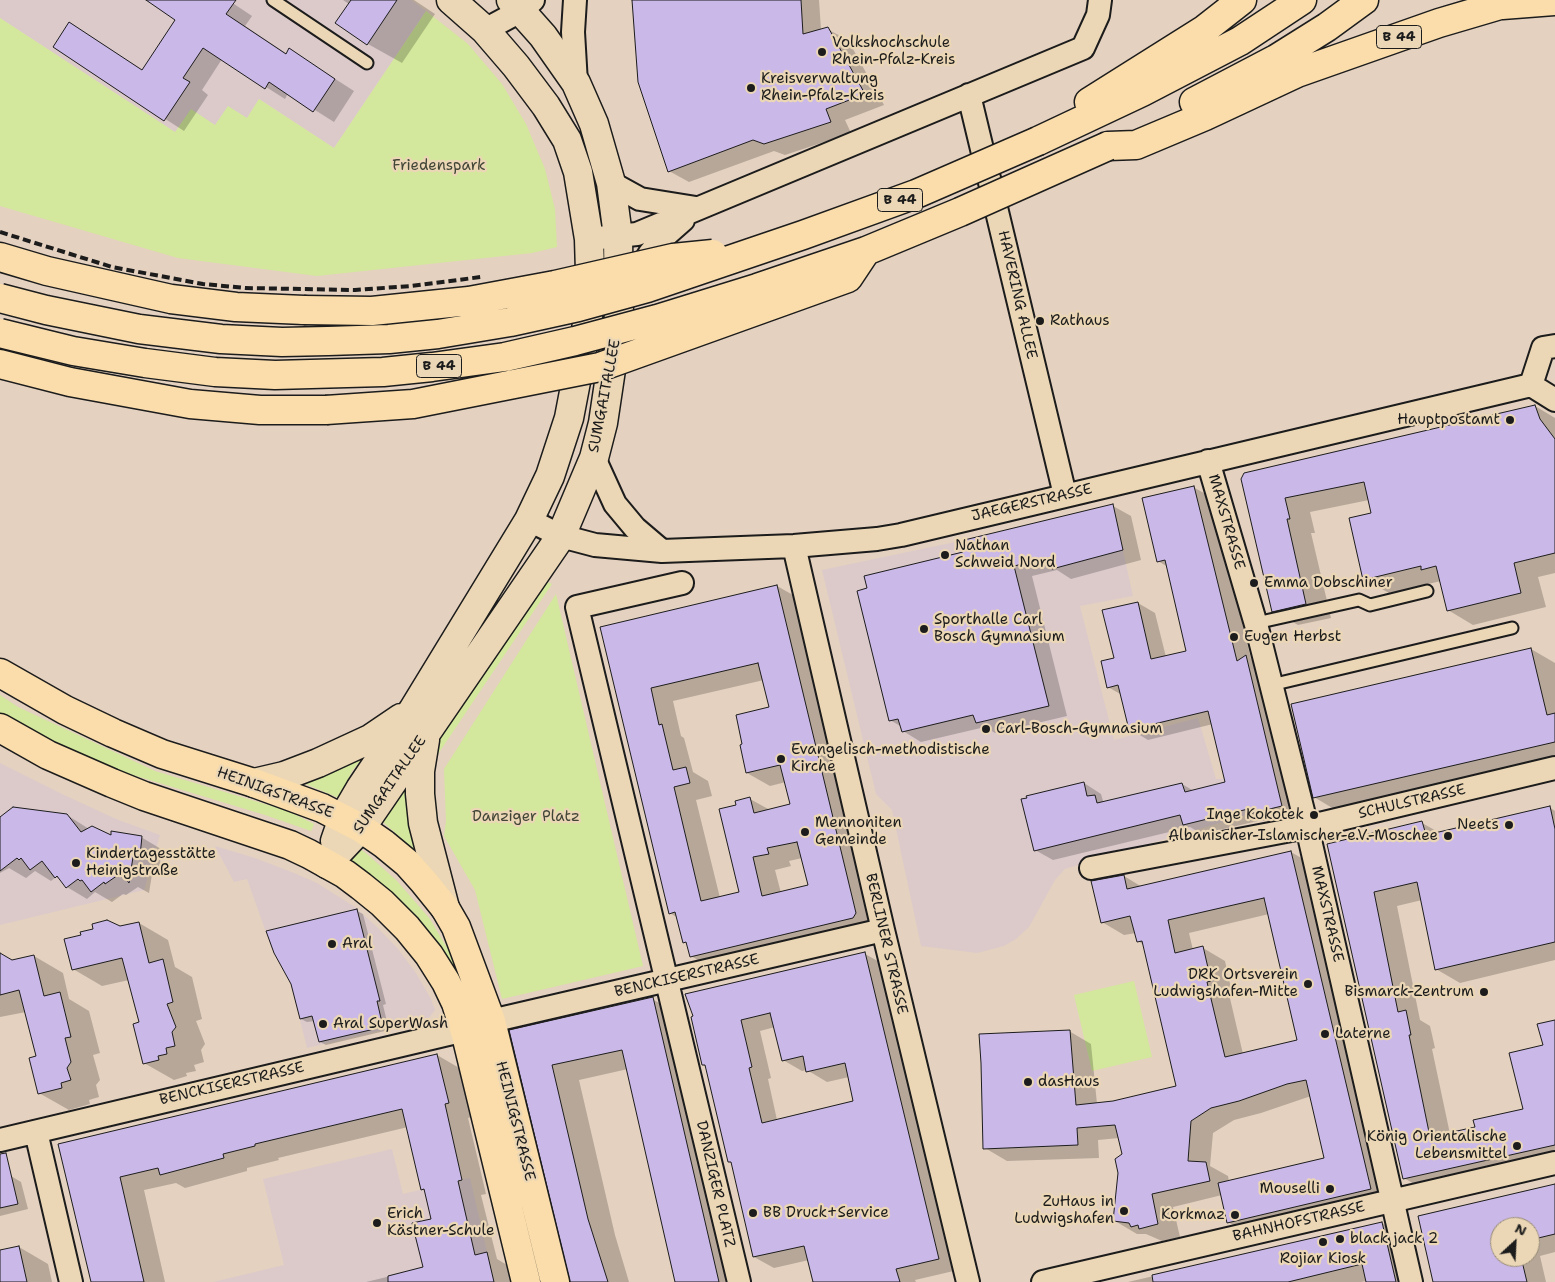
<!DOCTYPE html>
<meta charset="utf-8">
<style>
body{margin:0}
#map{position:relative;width:1555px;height:1282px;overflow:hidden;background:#e4d1bf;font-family:"Shantell Sans",sans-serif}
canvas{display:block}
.north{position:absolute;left:1490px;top:1217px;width:50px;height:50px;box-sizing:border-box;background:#ebd7b5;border:1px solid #988c78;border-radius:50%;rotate:25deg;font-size:14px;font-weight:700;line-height:20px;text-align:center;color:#1c1c1c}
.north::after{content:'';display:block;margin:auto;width:18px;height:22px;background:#1c1c1c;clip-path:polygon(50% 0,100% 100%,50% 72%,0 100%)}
</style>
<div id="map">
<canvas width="1555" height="1282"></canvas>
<div class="north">N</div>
</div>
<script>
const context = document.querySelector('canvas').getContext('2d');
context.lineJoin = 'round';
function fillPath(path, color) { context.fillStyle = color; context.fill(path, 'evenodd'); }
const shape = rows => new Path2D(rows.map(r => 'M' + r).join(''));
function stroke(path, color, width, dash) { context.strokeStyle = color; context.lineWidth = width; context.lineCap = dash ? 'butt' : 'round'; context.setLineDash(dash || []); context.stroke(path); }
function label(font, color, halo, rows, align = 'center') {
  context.font = font + ' "Shantell Sans",sans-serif'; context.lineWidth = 4.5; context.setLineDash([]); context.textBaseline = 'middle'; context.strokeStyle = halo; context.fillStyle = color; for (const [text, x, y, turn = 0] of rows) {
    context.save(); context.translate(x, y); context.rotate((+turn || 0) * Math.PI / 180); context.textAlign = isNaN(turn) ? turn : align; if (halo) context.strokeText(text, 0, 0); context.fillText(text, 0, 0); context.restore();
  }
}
fillPath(shape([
 [0,0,411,0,426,11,334,148,259,99,247,118,215,125,175,132,0,18],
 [1113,505,1133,596,1080,606,1114,740,1198,718,1216,779,1241,778,1249,814,1065,869,1055,880,1029,927,1016,939,1004,946,977,953,921,946,892,810,876,794,822,570,960,541],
 [0,763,64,795,116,819,160,835,144,890,0,925],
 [215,846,255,858,294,873,317,883,355,907,377,927,398,949,416,973,431,999,435,1010,428,1019,307,1048,291,984,272,949,247,879,234,882],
 [392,1149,403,1194,470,1178,494,1282,213,1282,284,1265,263,1179]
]), '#dccacb');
fillPath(shape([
 [426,11,468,44,502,84,526,124,545,169,555,209,557,247,532,253,317,276,178,258,0,206,0,18,175,132,191,109,215,125,228,106,247,118,259,99,334,148],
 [543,580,552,584,432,763,442,856,430,809,429,751],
 [556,594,643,966,502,999,475,890,444,836,446,821,444,769],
 [0,695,18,707,155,771,288,811,314,824,311,831,265,815,80,759,0,718],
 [372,746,352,771,339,798,296,780],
 [407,778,421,856,382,821],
 [356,846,367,854,397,881,430,919,453,958,482,1034,473,1036,353,867,348,850],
 [1134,981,1152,1057,1092,1071,1074,995]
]), '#d3e89c');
fillPath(shape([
 [148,0,228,0,252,16,245,26,287,54,290,50,354,91,334,122,288,93,285,99,222,59,202,90,208,95,184,131,54,47,70,24,143,71,177,19],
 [343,0,414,0,435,14,402,63,368,44,349,4],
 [633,0,819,0,821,30,827,29,848,40,884,105,845,120,851,133,785,155,774,151,689,182,669,171],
 [1535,406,1555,418,1555,573,1538,577,1546,607,1473,625,1448,610,1441,581,1389,593,1364,579,1372,514,1369,500,1310,512,1315,533,1311,533,1331,618,1298,625,1274,611,1242,479],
 [1193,487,1211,497,1251,659,1264,666,1300,816,1268,823,1262,820,1202,834,1190,827,1053,860,1035,850,1084,783,1101,794,1103,801,1105,802,1182,784,1194,791,1226,783,1213,724,1148,740,1130,729,1122,695,1108,687,1115,659,1138,603,1155,613,1166,657,1188,652,1168,567,1158,561],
 [1113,506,1131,516,1141,560,1071,579,1057,570,1032,576,1067,716,995,733,985,727,921,742,903,731,902,727,890,720,965,553],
 [777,586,800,599,878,926,713,969,691,956,688,944,684,942,678,918,670,913,602,628],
 [764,680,771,708,747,773,770,786,786,782,791,805,770,810,750,799,738,806,741,892,720,898,696,800,712,796,708,781,693,772,684,738,681,736,673,701],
 [802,858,809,886,781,893,775,870,791,866,789,861],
 [1531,649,1555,663,1555,762,1339,812,1314,797],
 [1549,807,1555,811,1555,960,1460,983,1436,969,1422,900,1397,906,1420,1020,1430,1026,1435,1048,1432,1049,1450,1134,1476,1128,1524,1110,1544,1046,1555,1021,1555,1163,1428,1192,1404,1178,1328,845,1422,823,1440,833],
 [67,815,89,829,112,836,141,837,161,849,160,866,157,866,157,868,153,868,149,893,138,887,126,895,123,894,112,902,95,892,87,899,67,887,61,880,56,877,51,881,35,871,26,878,9,868,0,873,0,818],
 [1291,852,1313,865,1393,1201,1251,1235,1228,1222,1222,1195,1173,1207,1180,1237,1162,1241,1146,1234,1137,1234,1115,1221,1123,1155,1119,1138,1098,1140,1099,1158,1007,1161,985,1148,1069,1031,1091,1044,1097,1104,1113,1102,1177,1087,1144,945,1138,941,1136,933,1124,935,1102,922,1124,876,1142,887],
 [1269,914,1299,1041,1243,1054,1229,994,1232,993,1225,961,1203,948,1193,950,1189,933],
 [1311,1096,1325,1159,1229,1181,1228,1176,1210,1166,1213,1133,1234,1120,1261,1113],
 [357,911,363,914,386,1004,383,1005,389,1030,326,1045,320,1042,315,1021,307,1022,301,1019],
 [139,923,168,940,175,967,192,977,202,1019,196,1021,205,1044,201,1050,204,1062,194,1065,196,1071,186,1073,187,1076,174,1080,144,1063,140,1023,129,980,102,986,73,969,120,928],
 [865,954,885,965,958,1270,915,1280,916,1282,810,1282,814,1281,809,1260,774,1268,754,1257,732,1163,729,1162,707,1067,703,1065,692,1018],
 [775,1027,783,1060,802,1071,807,1070,827,1082,849,1077,855,1102,777,1120,768,1079,771,1078,760,1031],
 [0,956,13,962,34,956,63,973,69,999,89,1011,100,1053,93,1055,100,1080,96,1085,99,1097,89,1100,90,1104,69,1110,39,1093,37,1057,26,1012,0,1017],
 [652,999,679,1014,742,1282,677,1282,628,1069,579,1080,615,1235,629,1282,571,1282,511,1031],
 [437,1055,461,1069,473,1117,468,1118,486,1194,481,1195,497,1259,512,1268,515,1282,366,1282,424,1268,432,1220,425,1191,422,1189,408,1127,278,1158,279,1160,247,1168,247,1171,185,1188,176,1183,144,1190,165,1282,92,1282,60,1145],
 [11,1176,21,1182,28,1209,0,1216,0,1179],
 [1555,1185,1555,1252,1540,1256,1546,1282,1434,1282,1419,1217],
 [1500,1227,1530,1227,1530,1257,1500,1257],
 [1382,1223,1405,1236,1415,1282,1367,1282,1367,1281,1361,1282,1128,1282],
 [19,1247,48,1264,52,1282,0,1282,0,1251]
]), '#0003');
const building = shape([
 [146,0,236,0,226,14,286,54,289,48,335,79,313,112,269,82,265,89,203,48,183,78,190,82,164,121,53,47,69,22,142,70,175,20,146,0],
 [351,0,397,0,367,45,335,23,351,0],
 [632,0,801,0,803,34,828,27,865,94,826,109,831,122,764,144,753,140,668,172,638,82,632,0],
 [1535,405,1540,419,1555,439,1555,553,1514,563,1521,593,1447,611,1436,566,1421,570,1421,566,1363,580,1349,518,1371,513,1364,482,1285,498,1290,519,1287,519,1306,604,1272,612,1241,479,1244,473,1535,405],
 [1194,486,1237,661,1246,655,1282,806,1249,814,1248,809,1183,825,1180,815,1034,851,1021,799,1027,798,1026,796,1084,782,1087,796,1095,795,1097,803,1182,783,1185,792,1225,782,1208,711,1129,730,1118,685,1107,688,1101,661,1114,658,1102,610,1138,602,1151,659,1186,651,1165,560,1157,562,1142,498,1194,486],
 [1113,504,1123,550,1052,569,1049,558,1014,566,1049,706,976,723,973,715,902,732,898,719,889,721,857,591,867,588,864,576,963,552,960,541,1113,504],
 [777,585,856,913,853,918,690,957,686,942,683,943,675,912,669,914,600,627,777,585],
 [758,663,769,707,736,715,742,744,740,745,746,773,780,765,790,804,754,813,750,797,735,801,736,805,719,809,739,892,701,901,674,787,690,783,686,767,673,770,662,724,659,725,651,688,758,663],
 [797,842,808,885,762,896,753,857,769,854,767,848,797,842],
 [1531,648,1547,715,1555,713,1555,742,1313,798,1291,704,1531,648],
 [1550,806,1555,829,1555,942,1435,970,1417,882,1374,892,1398,1012,1406,1010,1411,1035,1409,1035,1430,1137,1475,1127,1473,1120,1523,1109,1509,1053,1543,1045,1537,1024,1555,1020,1555,1145,1403,1179,1327,844,1422,821,1426,835,1550,806],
 [13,807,67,814,81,832,92,826,111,835,111,831,142,836,140,856,137,855,137,858,133,857,129,883,121,873,105,884,104,882,91,892,82,880,80,881,78,879,66,888,57,876,55,878,42,861,30,870,21,858,19,860,17,858,0,871,0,817,13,807],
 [1291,851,1371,1189,1227,1223,1218,1183,1324,1158,1306,1080,1287,1084,1239,1101,1211,1108,1191,1121,1188,1161,1206,1162,1210,1181,1152,1194,1158,1224,1139,1229,1138,1225,1131,1227,1129,1223,1113,1221,1118,1173,1115,1159,1122,1154,1115,1125,1077,1128,1078,1145,983,1149,981,1063,979,1034,1070,1030,1076,1105,1113,1101,1176,1086,1142,941,1137,942,1130,916,1101,923,1091,881,1124,875,1127,889,1291,851],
 [1264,898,1297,1040,1225,1057,1207,982,1211,981,1203,946,1175,953,1168,920,1264,898],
 [357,909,380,1001,377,1001,383,1027,319,1042,312,1016,300,1019,291,984,274,953,266,931,357,909],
 [107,920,120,926,139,922,149,963,163,959,173,1002,167,1004,176,1027,172,1032,175,1046,166,1048,167,1054,158,1056,159,1060,143,1064,133,1024,139,1022,122,958,72,970,64,939,81,935,80,932,93,929,92,924,107,920],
 [865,952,939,1259,896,1269,900,1282,813,1282,804,1246,753,1257,731,1162,728,1162,705,1065,702,1065,691,1017,693,1016,685,994,865,952],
 [770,1013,782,1061,803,1056,806,1072,845,1063,853,1101,762,1123,749,1068,752,1067,741,1020,770,1013],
 [0,953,12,960,34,955,44,996,60,992,71,1037,65,1038,71,1062,67,1068,71,1080,61,1083,62,1088,38,1094,29,1058,36,1056,19,990,0,995,0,953],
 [653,997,719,1282,675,1282,622,1050,552,1065,588,1219,608,1282,570,1282,509,1030,653,997],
 [437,1054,449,1103,445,1104,462,1180,458,1181,475,1255,487,1252,494,1282,388,1282,388,1276,423,1267,412,1223,431,1219,424,1189,421,1190,402,1109,255,1144,255,1146,223,1154,224,1158,160,1175,158,1168,120,1177,144,1282,91,1282,58,1144,437,1054],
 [6,1153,18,1204,0,1208,0,1154,6,1153],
 [1555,1184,1555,1234,1530,1240,1530,1227,1500,1227,1500,1257,1521,1257,1527,1282,1433,1282,1418,1216,1555,1184],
 [1382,1222,1396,1282,1366,1282,1362,1264,1288,1282,1153,1282,1152,1275,1382,1222],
 [19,1246,27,1282,0,1282,0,1250,19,1246]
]);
fillPath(building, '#cab8e8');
stroke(building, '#1c1c1c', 1);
const lane = shape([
 [273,0,367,63],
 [1256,623,1359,600,1370,605,1427,591],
 [1271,685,1512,628]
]);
const street = shape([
 [575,0,573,32,576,83],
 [485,30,522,10,533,0],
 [969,95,1065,495],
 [611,183,640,199,696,208],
 [589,239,637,234,1083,48,1098,15,1100,0],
 [638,274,650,253,666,235,683,220],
 [1531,385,1543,348,1555,346],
 [1531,385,1555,400],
 [594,458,615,504,635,528,662,551],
 [1208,461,1257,628,1307,827,1411,1282],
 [529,520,561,536,595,545,662,551,794,546,877,539,901,535,1531,385],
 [794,546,883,930,968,1282],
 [682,583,577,607,739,1282],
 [1091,868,1307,827,1555,768],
 [491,1021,883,930],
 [36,1132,71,1282],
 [0,1140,465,1030],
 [1043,1282,1555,1163]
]);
const secondary = shape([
 [425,740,420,771,420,794,423,823,445,908],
 [254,783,284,776,318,763,370,739,401,718],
 [335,841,343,818,360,789,413,710,529,520,550,476,569,418,588,319,590,272,589,239,578,172,567,140,546,106,516,66,485,30,451,0],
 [327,864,361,828,561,536,594,458,603,423,619,316,618,236,611,183,594,124,576,83,543,36,511,0]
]);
const primary = shape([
 [0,673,65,710,113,733,162,754,254,783,322,808,361,828,384,844,407,863,424,882,445,908,456,927,491,1021,555,1282],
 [0,728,48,755,112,783,144,796,290,845,309,854,345,874,361,886,382,903,407,928,429,955,446,982,456,1003,466,1035,526,1282]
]);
const highway = shape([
 [1502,5,1555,1],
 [1089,102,1205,29,1242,0],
 [1194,102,1276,59,1327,27,1364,0],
 [1038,141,1142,92,1240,41,1302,0],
 [1108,146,1136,145,1205,116,1297,73,1439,23,1517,0],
 [0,257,47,271,171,299,236,307,304,310],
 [0,364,70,382,190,404,260,410,326,410]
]);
stroke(lane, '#1c1c1c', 15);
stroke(street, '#1c1c1c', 26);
stroke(secondary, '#1c1c1c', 31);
stroke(primary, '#1c1c1c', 31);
stroke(highway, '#1c1c1c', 31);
stroke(lane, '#ebd7b5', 11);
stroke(street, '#ebd7b5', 22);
stroke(secondary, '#ebd7b5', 28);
stroke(primary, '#faddab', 28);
stroke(highway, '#faddab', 28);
stroke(shape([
 [0,232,112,267,203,284,245,288,355,290,411,286,481,277]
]), '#1c1c1c', 4, [8, 4]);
const highwayBridge = shape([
 [0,298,46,310,139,329,221,339,282,342,328,341,389,339,438,334,510,322,578,307,647,288,803,235,916,194,1038,141],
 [304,310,372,311,469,301,555,285,673,258,713,254],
 [0,333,73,351,145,363,215,372,275,375,383,372,432,367,505,357,575,341,657,319,757,288,866,251,960,212,1108,146],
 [326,410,413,404,600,367,848,278,866,251]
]);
stroke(highwayBridge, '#1c1c1c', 31, []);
stroke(highwayBridge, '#faddab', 28);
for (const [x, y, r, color] of [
 [822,52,5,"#1c1c1c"],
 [751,88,5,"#1c1c1c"],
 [1040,321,5,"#1c1c1c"],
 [1510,420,5,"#1c1c1c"],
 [945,555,5,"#1c1c1c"],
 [1254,583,5,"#1c1c1c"],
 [924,629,5,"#1c1c1c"],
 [1234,637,5,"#1c1c1c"],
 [986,729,5,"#1c1c1c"],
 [781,759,5,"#1c1c1c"],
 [1314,815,5,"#1c1c1c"],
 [1509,825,5,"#1c1c1c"],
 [805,832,5,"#1c1c1c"],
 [1448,836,5,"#1c1c1c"],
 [76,863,5,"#1c1c1c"],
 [332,944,5,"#1c1c1c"],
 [1308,984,5,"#1c1c1c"],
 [1484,992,5,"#1c1c1c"],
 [323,1024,5,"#1c1c1c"],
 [1325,1034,5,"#1c1c1c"],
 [1028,1082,5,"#1c1c1c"],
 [1517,1146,5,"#1c1c1c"],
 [1330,1189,5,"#1c1c1c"],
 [1124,1211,5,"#1c1c1c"],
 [753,1213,5,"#1c1c1c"],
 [1235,1215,5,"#1c1c1c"],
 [377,1223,5,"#1c1c1c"],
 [1340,1239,5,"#1c1c1c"],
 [1323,1242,5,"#1c1c1c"]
]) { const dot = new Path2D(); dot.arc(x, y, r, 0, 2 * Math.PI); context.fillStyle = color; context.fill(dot); stroke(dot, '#ebd7b5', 2); }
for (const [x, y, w] of [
 [1399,37,45],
 [900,200,45],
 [439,366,45]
]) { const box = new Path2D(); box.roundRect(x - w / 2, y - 11.5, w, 23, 4); context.fillStyle = '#ebd7b5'; context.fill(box); stroke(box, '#1c1c1c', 1); }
label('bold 14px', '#1c1c1c', null, [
 ["B 44",1399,37],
 ["B 44",900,200],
 ["B 44",439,366]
]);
label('15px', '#1c1c1c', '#ebd7b5', [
 ["Volkshochschule",832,43],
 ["Rhein-Pfalz-Kreis",832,60],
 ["Kreisverwaltung",761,79],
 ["Rhein-Pfalz-Kreis",761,96],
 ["Rathaus",1050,321],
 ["Hauptpostamt",1500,420,"right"],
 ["Nathan",955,546],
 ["Schweid Nord",955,563],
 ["Emma Dobschiner",1264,583],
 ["Sporthalle Carl",934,620],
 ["Bosch Gymnasium",934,637],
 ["Eugen Herbst",1244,637],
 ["Carl-Bosch-Gymnasium",996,729],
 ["Evangelisch-methodistische",791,750],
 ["Kirche",791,767],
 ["Inge Kokotek",1304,815,"right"],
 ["Mennoniten",815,823],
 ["Gemeinde",815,840],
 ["Neets",1499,825,"right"],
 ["Albanischer-Islamischer-e.V.-Moschee",1438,836,"right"],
 ["Kindertagesstätte",86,854],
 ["Heinigstraße",86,871],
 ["Aral",342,944],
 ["DRK Ortsverein",1298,975,"right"],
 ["Ludwigshafen-Mitte",1298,992,"right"],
 ["Bismarck-Zentrum",1474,992,"right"],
 ["Aral SuperWash",333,1024],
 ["Laterne",1335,1034],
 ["dasHaus",1038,1082],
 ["König Orientalische",1507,1137,"right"],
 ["Lebensmittel",1507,1154,"right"],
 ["Mouselli",1320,1189,"right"],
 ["ZuHaus in",1114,1202,"right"],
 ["Ludwigshafen",1114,1219,"right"],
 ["BB Druck+Service",763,1213],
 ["Erich",387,1214],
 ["Kästner-Schule",387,1231],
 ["Korkmaz",1225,1215,"right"],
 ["black jack 2",1350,1239],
 ["Rojiar Kiosk",1323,1259,"center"]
], 'left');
label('15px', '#414536', '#ebd7b5', [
 ["Friedenspark",439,166],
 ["Danziger Platz",526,817]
]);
label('15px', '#1c1c1c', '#ebd7b5', [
 ["HAVERING ALLEE",1017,295,77],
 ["SUMGAITALLEE",605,396,-79],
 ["JAEGERSTRASSE",1032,503,-13],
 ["MAXSTRASSE",1226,522,74],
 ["SUMGAITALLEE",390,785,-55],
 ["HEINIGSTRASSE",275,793,20],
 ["SCHULSTRASSE",1412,802,-13],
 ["MAXSTRASSE",1327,914,77],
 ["BERLINER STRASSE",886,944,77],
 ["BENCKISERSTRASSE",687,976,-13],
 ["BENCKISERSTRASSE",232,1084,-13],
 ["HEINIGSTRASSE",515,1121,76],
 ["DANZIGER PLATZ",715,1184,77],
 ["BAHNHOFSTRASSE",1299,1222,-13]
]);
</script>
